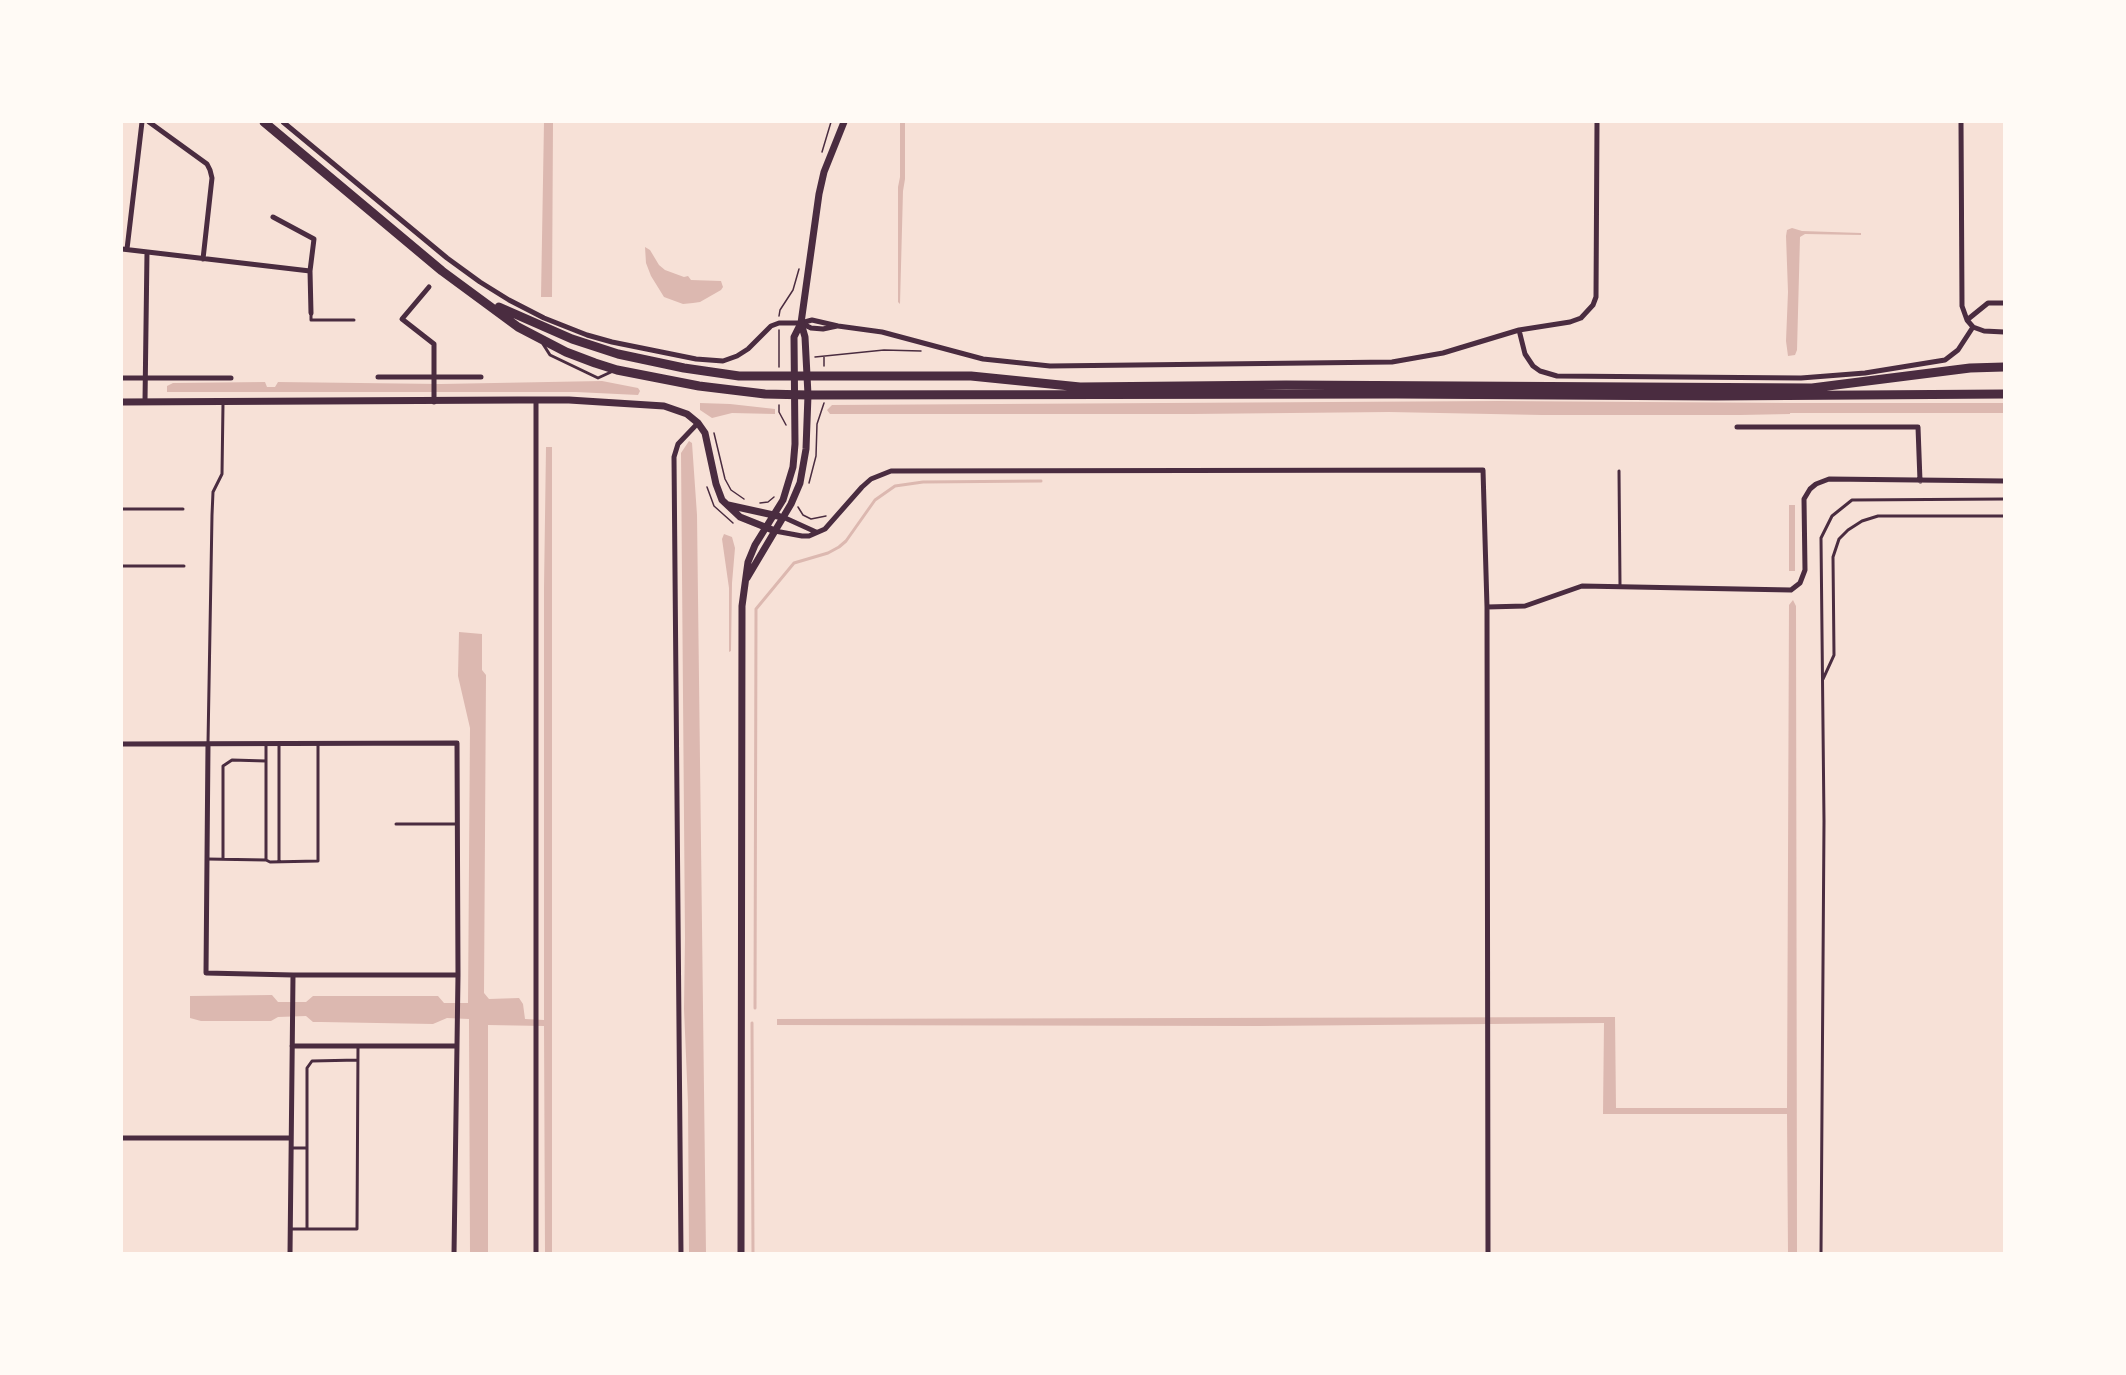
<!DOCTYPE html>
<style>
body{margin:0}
#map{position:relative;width:2126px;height:1375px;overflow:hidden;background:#f7e1d7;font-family:"Playfair Display",serif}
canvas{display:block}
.frame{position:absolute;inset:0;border:123px solid #fffaf5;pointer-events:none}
</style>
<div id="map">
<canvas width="2126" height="1375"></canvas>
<div class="frame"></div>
</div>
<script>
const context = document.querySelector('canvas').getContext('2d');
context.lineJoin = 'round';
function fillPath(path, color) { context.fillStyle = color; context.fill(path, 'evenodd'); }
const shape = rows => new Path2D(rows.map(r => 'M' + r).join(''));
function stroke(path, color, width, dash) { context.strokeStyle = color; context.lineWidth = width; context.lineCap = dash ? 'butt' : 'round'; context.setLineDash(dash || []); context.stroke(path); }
fillPath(shape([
 [544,122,553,122,552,297,541,297],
 [900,122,905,122,905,179,903,191,900,304,898,302,898,187,900,177],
 [1792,228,1802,231,1861,233,1861,235,1805,234,1800,237,1797,350,1795,355,1788,356,1786,341,1788,292,1786,236,1787,230],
 [645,247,650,250,659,265,665,270,684,277,688,276,691,280,721,281,723,287,721,290,700,302,693,303,683,304,664,297,651,276,646,263],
 [602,381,638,388,640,391,638,395,576,392,167,392,167,386,173,383,265,382,267,387,275,387,278,382,441,384],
 [1499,401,1791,403,1790,414,1740,415,1542,415,1389,412,1192,414,830,414,827,410,832,405],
 [700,403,730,404,775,409,775,414,732,413,712,418,700,410],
 [689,441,692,443,697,515,706,1254,689,1253,688,1103,684,1009,685,938,681,453],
 [546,447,552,447,552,1253,545,1253,544,1026,488,1025,488,1253,470,1253,469,1019,447,1018,433,1024,321,1022,313,1022,306,1016,278,1017,271,1021,201,1021,190,1018,190,996,272,995,278,1002,306,1002,313,996,438,996,444,1003,468,1003,470,728,458,676,459,632,482,634,482,670,486,675,484,993,489,999,519,998,523,1004,525,1019,544,1020,544,588],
 [1789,505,1795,505,1795,571,1789,571],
 [724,534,732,537,735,548,732,583,731,651,729,652,729,588,722,539],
 [1793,600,1796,606,1797,1253,1788,1253,1787,1114,1603,1114,1604,1023,1259,1026,777,1025,777,1019,1615,1017,1616,1108,1787,1108,1789,605]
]), '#dcb8b0');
stroke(shape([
 [755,1008,756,609,794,563,828,553,839,547,846,541,875,500,895,486,923,482,1041,481],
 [752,1023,753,1254]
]), '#dcb8b0', 3);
stroke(shape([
 [1778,408,2004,408]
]), '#dcb8b0', 10);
stroke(shape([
 [822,152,831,122],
 [779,316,780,310,793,290,799,269],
 [815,357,884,350,921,351],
 [824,366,824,357],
 [779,367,779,330],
 [779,405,779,412,786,425],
 [714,433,725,479,731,490,744,499],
 [809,483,816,456,817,424,824,403],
 [707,487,714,506,733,523],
 [760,503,768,502,774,497],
 [798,507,803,515,811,519,826,516]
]), '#4a2c40', 1.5);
stroke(shape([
 [311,314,311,320,354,320],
 [543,344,550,355,598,378,611,372],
 [1619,471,1620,585],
 [122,509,183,509],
 [122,566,184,566],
 [1823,679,1834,655,1833,557,1839,539,1848,530,1862,521,1878,516,2004,516],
 [208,743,212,515,213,492,222,474,223,404],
 [266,744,266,860,270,862,318,861,318,744],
 [279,744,279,861],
 [396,824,457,824],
 [207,859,266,860],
 [223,859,223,766,232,760,266,761],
 [292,1148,307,1148],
 [290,1229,357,1229,358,1047],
 [307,1229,307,1068,312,1061,358,1060],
 [1821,1254,1824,821,1821,538,1832,516,1852,500,2004,499]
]), '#4a2c40', 3);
stroke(shape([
 [149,122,207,164,210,170,212,178,203,259],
 [283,122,447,258,480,282,509,300,544,318,587,335,612,342,696,359,723,361,737,356,748,349,771,326,779,323,801,323,812,320,838,326,882,332,983,359,1050,366,1392,362,1443,353,1519,330,1570,322,1581,318,1593,305,1596,297,1597,122],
 [1961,122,1962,306,1967,320,1973,327,1984,331,2004,332],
 [273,217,314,239,310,271,311,313],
 [122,249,310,271],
 [127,249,142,122],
 [429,287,402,319,434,344,434,402],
 [1967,320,1988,303,2004,303],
 [801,323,811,328,823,329,837,326],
 [1519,330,1525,354,1533,366,1540,371,1557,376,1801,378,1865,373,1945,360,1958,350,1973,327],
 [378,377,481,377],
 [122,378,231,378],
 [536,400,536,1254],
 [145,401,147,252],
 [1737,427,1918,427,1920,481],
 [783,517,816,532],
 [775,531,802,536,809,536,825,529,862,487,871,479,891,471,1483,470,1487,607,1525,606,1582,586,1791,590,1800,583,1805,570,1804,499,1810,489,1816,484,1829,479,2004,481],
 [1487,607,1488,1254],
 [122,744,457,743,458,975,454,1254],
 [208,744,206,973,293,975,290,1254],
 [293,975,458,975],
 [292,1046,457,1046],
 [122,1138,290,1138],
 [681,1254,674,457,678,444,698,423]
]), '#4a2c40', 5);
stroke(shape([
 [122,402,518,400,569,400,664,406,687,414,698,423,705,433,716,484,722,500,740,517,775,531],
 [728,505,778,516],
 [747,578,791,504,800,483,806,449,808,395,805,337,801,323],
 [741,1254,742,606,748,562,755,545,783,500,793,467,795,444,794,337,801,323,819,194,824,172,844,122]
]), '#4a2c40', 7);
stroke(shape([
 [264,122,442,271,518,327,566,352,595,363,617,370,699,386,765,394,808,395,1396,394,1715,396,2004,394],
 [499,307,572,339,618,354,684,368,739,376,971,376,1080,387,1286,385,1812,388,1970,368,2004,367]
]), '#4a2c40', 9);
</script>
